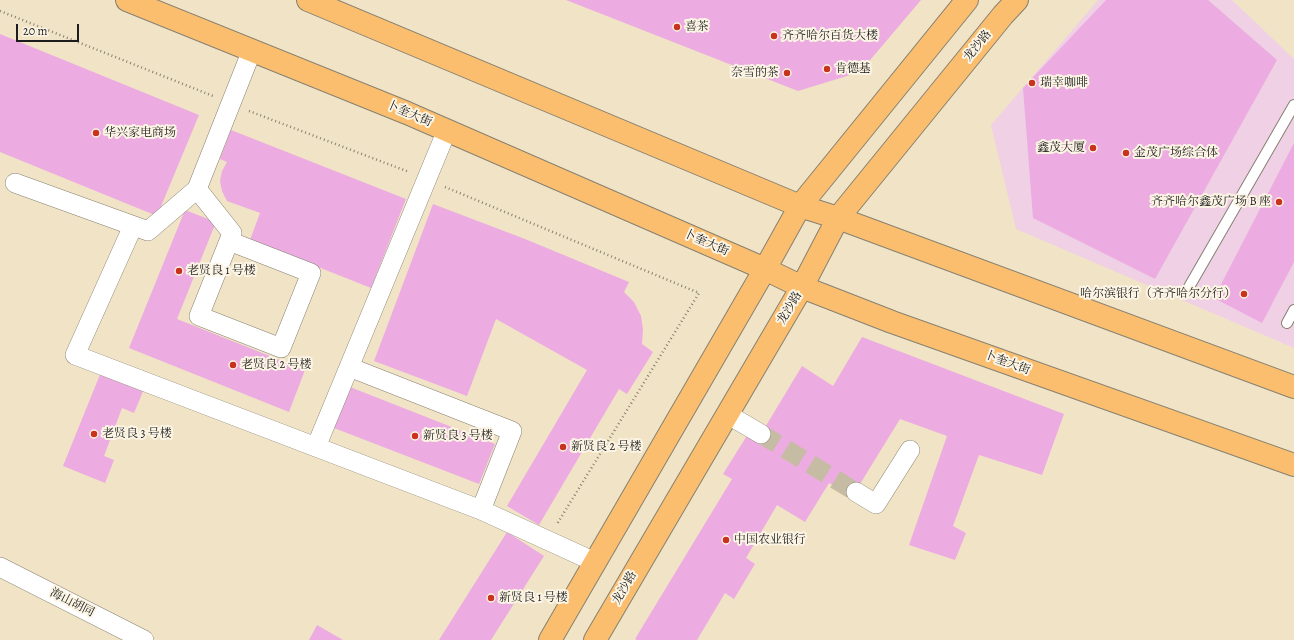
<!DOCTYPE html>
<meta charset="utf-8">
<style>
body{margin:0}
#map{position:relative;width:1294px;height:640px;overflow:hidden;background:#f1e4c6;font-family:Alegreya,serif}
canvas{display:block}
.scale{position:absolute;left:16px;top:24px;width:63px;height:18px;box-sizing:border-box;border:2px solid #1c1c1c;border-top:0;padding-left:5px;font-size:12px;line-height:14px;white-space:nowrap;color:#1c1c1c;-webkit-text-stroke:3px #fcf5e5;paint-order:stroke}
</style>
<div id="map">
<canvas width="1294" height="640"></canvas>
<div class="scale">20 m</div>
</div>
<script>
const context = document.querySelector('canvas').getContext('2d');
context.lineJoin = 'round';
function fillPath(path, color) { context.fillStyle = color; context.fill(path, 'evenodd'); }
const shape = rows => new Path2D(rows.map(r => 'M' + r).join(''));
function stroke(path, color, width, dash) { context.strokeStyle = color; context.lineWidth = width; context.lineCap = dash ? 'butt' : 'round'; context.setLineDash(dash || []); context.stroke(path); }
function label(font, color, halo, rows, align = 'center') {
  context.font = font + ' Alegreya,"Noto Serif SC",serif'; context.lineWidth = 4; context.setLineDash([]); context.textBaseline = 'middle'; context.strokeStyle = halo; context.fillStyle = color; for (const [text, x, y, turn = 0] of rows) {
    context.save(); context.translate(x, y); context.rotate((+turn || 0) * Math.PI / 180); context.textAlign = isNaN(turn) ? turn : align; if (halo) context.strokeText(text, 0, 0); context.fillText(text, 0, 0); context.restore();
  }
}
fillPath(shape([
 [1098,0,1232,0,1294,59,1294,348,1016,229,991,125]
]), '#f0d0e4');
fillPath(shape([
 [566,0,921,0,860,72,798,91],
 [1106,0,1208,0,1277,60,1155,279,1033,218,1023,88],
 [0,34,199,115,157,216,0,152],
 [231,130,406,199,371,288,250,240,260,213,227,201,222,191,220,181,222,171,227,162,220,159],
 [1294,143,1294,262,1262,323,1214,298],
 [433,204,525,239,629,282,624,292,634,302,641,316,643,329,642,344,653,352,627,394,619,389,539,525,507,506,587,370,496,319,467,396,374,361],
 [185,210,216,222,177,319,305,370,289,412,129,348],
 [862,337,1064,414,1042,475,979,455,953,526,966,533,955,560,909,545,947,436,900,419,852,497,829,483,805,522,777,505,746,558,755,564,734,599,725,593,697,640,637,640,635,639,732,479,723,474,748,434,761,434,802,366,833,386],
 [101,372,144,389,134,413,122,408,104,456,114,460,105,483,63,466],
 [350,387,495,444,479,484,334,428],
 [507,532,544,556,491,640,439,640],
 [317,625,343,640,309,640]
]), '#ecabe1');
stroke(shape([
 [761,434,856,492]
]), '#c6bca4', 19, [19, 10]);
const lane = shape([
 [1189,287,1294,105],
 [1287,323,1294,310]
]);
const street = shape([
 [15,183,148,231,197,189],
 [133,226,75,355,481,510,595,562],
 [229,241,311,273,281,348,199,316,229,241,232,233,197,189,252,50],
 [349,367,512,431,481,510],
 [727,414,761,434],
 [316,447,447,130],
 [856,492,876,504,910,450],
 [0,567,144,640]
]);
const primary = shape([
 [127,0,407,113,765,269,802,287,892,322,1294,465],
 [308,0,800,206,838,218,1294,387],
 [550,640,765,269,800,206,967,0],
 [595,640,802,287,838,218,1003,15,1017,0]
]);
stroke(lane, '#868071', 12);
stroke(street, '#868071', 20);
stroke(primary, '#868071', 24);
stroke(shape([
 [0,11,213,96],
 [249,111,409,172],
 [445,187,699,293,557,524]
]), '#868071', 2.5, [1, 3]);
stroke(lane, '#fff', 10);
stroke(street, '#fff', 19);
stroke(primary, '#fbbe6e', 22);
for (const [x, y, r, color] of [
 [677,27,4,"#c8321e"],
 [774,36,4,"#c8321e"],
 [827,69,4,"#c8321e"],
 [787,73,4,"#c8321e"],
 [1032,83,4,"#c8321e"],
 [96,133,4,"#c8321e"],
 [1093,148,4,"#c8321e"],
 [1126,153,4,"#c8321e"],
 [1279,202,4,"#c8321e"],
 [179,271,4,"#c8321e"],
 [1244,294,4,"#c8321e"],
 [233,365,4,"#c8321e"],
 [94,434,4,"#c8321e"],
 [415,436,4,"#c8321e"],
 [563,447,4,"#c8321e"],
 [726,540,4,"#c8321e"],
 [491,598,4,"#c8321e"]
]) { const dot = new Path2D(); dot.arc(x, y, r, 0, 2 * Math.PI); context.fillStyle = color; context.fill(dot); stroke(dot, '#fcf5e5', 1.5); }
label('12px', '#1c1c1c', '#fcf5e5', [
 ["喜茶",685,27],
 ["齐齐哈尔百货大楼",782,36],
 ["肯德基",835,69],
 ["奈雪的茶",779,73,"right"],
 ["瑞幸咖啡",1040,83],
 ["华兴家电商场",104,133],
 ["鑫茂大厦",1085,148,"right"],
 ["金茂广场综合体",1134,153],
 ["齐齐哈尔鑫茂广场 B 座",1271,202,"right"],
 ["老贤良 1 号楼",187,271],
 ["哈尔滨银行（齐齐哈尔分行）",1236,294,"right"],
 ["老贤良 2 号楼",241,365],
 ["老贤良 3 号楼",102,434],
 ["新贤良 3 号楼",423,436],
 ["新贤良 2 号楼",571,447],
 ["中国农业银行",734,540],
 ["新贤良 1 号楼",499,598]
], 'left');
label('12px', '#1c1c1c', '#fcf5e5', [
 ["龙沙路",978,46,-51],
 ["卜奎大街",409,114,23],
 ["卜奎大街",706,243,24],
 ["龙沙路",790,308,-59],
 ["卜奎大街",1007,363,20],
 ["龙沙路",625,588,-60],
 ["海山胡同",72,603,27]
]);
</script>
